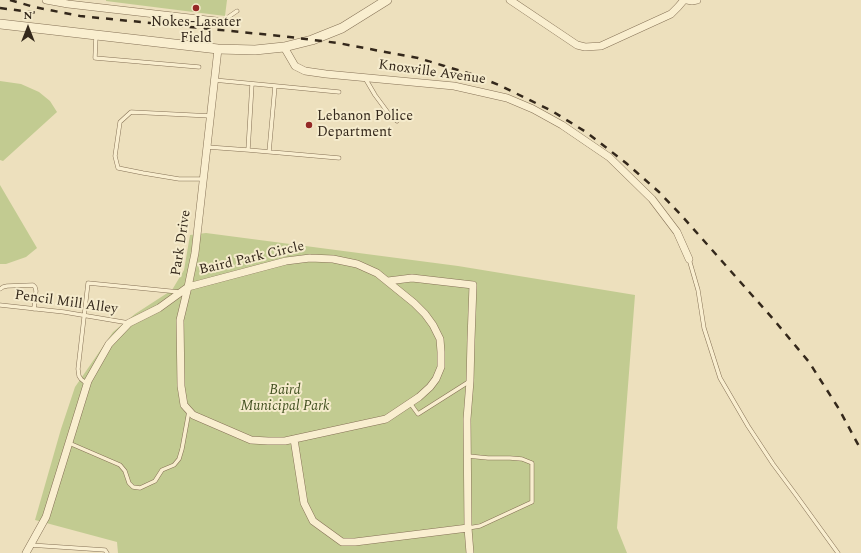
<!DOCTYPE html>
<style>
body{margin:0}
#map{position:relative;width:861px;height:553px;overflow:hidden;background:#ede0bd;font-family:Spectral,serif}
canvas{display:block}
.north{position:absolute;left:8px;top:8px;width:40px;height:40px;-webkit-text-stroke:3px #f5ebcc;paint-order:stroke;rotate:0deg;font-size:11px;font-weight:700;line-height:16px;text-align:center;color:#34281b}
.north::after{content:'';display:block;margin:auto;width:14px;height:18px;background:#34281b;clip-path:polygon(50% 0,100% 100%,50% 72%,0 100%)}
</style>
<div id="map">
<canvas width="861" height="553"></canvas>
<div class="north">N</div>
</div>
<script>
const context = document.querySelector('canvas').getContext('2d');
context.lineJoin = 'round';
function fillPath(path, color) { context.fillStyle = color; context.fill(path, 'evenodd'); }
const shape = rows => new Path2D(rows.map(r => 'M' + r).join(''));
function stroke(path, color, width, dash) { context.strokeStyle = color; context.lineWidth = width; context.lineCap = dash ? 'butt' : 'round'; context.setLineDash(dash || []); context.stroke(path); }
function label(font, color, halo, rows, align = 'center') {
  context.font = font + ' Spectral,serif'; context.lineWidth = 4; context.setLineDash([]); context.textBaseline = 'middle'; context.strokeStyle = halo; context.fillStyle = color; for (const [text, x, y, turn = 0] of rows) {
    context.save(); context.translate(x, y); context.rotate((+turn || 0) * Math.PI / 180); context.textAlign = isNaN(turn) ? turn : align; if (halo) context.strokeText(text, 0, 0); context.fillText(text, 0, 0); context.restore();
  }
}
fillPath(shape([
 [106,0,227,0,225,16,106,1],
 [0,81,21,84,39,92,50,101,57,112,3,161,0,160],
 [0,185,37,248,26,257,6,264,0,264],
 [206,233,458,266,635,295,617,528,627,553,118,553,117,542,35,520,61,429,75,387,113,332,135,314,172,290,184,270,190,235]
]), '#c2cb91');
const service = shape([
 [216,21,224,20,237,11],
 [96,36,95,58,199,67],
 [365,78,375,95,389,114,397,121],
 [214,80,339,92],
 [207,147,248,150,252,84],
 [248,150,339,158],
 [269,152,275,86],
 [203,179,179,179,143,173,118,168,115,156,120,122,131,112,211,116],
 [689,259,698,290,704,328,720,378,748,426,773,464,796,495,838,553],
 [0,289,3,287,7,286,33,285,35,287,36,291,34,309],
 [0,305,64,312,129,323],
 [87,384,81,379,79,376,78,369,88,283,179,292],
 [410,403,418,414,470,381],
 [69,443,120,465,125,471,129,483,133,487,140,488,155,481,162,470,174,465,179,459,182,449,189,411],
 [468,456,488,458,510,458,522,459,532,463,532,502,480,526,468,528],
 [30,545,105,550,107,553]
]);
const minor = shape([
 [46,0,68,4,216,21],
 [510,0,577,45,585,47,601,46,671,14,678,7,684,0],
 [687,0,692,1,697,0],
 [284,47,295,66,305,71,326,74,454,86,507,98,533,109,562,125,609,157,652,199,677,232,689,259],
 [310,258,333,259,357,264,377,273,414,303,425,314,433,325,440,339,441,352,441,367,436,379,430,387,419,397,386,419,285,441,268,441,251,440,193,415,184,405,181,386,180,320,188,287,286,261,310,258],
 [388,281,412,278,473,285,471,340,470,381,467,419,468,528,470,553],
 [294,439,304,503,313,521,342,542,355,542,468,528],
 [26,553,46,517,88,381,109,344,129,323,159,308,188,287,195,253,218,49]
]);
const tertiary = shape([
 [0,24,218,49,255,50,284,47,312,40,342,28,387,0]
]);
stroke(service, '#857156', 4.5);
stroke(minor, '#857156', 8);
stroke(tertiary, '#857156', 10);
stroke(service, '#f9eecf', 3.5);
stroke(minor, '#f9eecf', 7);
stroke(tertiary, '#f9eecf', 9);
stroke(shape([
 [10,0,34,7,80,16,281,36,338,43,396,54,418,58,471,74,499,85,552,111,586,132,626,163,659,192,682,216,774,320,809,362,839,409,861,450],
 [0,8,38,13]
]), '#34281b', 2.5, [7, 7]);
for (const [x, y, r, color] of [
 [196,8,4,"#942926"],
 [309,125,4,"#942926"]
]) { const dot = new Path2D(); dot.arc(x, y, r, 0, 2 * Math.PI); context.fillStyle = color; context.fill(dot); stroke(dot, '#f5ebcc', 1.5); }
label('14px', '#34281b', '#f5ebcc', [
 ["Nokes-Lasater",196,23],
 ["Field",196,39],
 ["Lebanon Police",317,117,"left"],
 ["Department",317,133,"left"]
]);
label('14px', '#34281b', '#f5ebcc', [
 ["Knoxville Avenue",432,73,8],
 ["Park Drive",182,243,-81],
 ["Baird Park Circle",252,259,-13],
 ["Pencil Mill Alley",66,303,8]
]);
label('italic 14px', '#435121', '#f5ebcc', [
 ["Baird",285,391],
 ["Municipal Park",285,407]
]);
</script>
